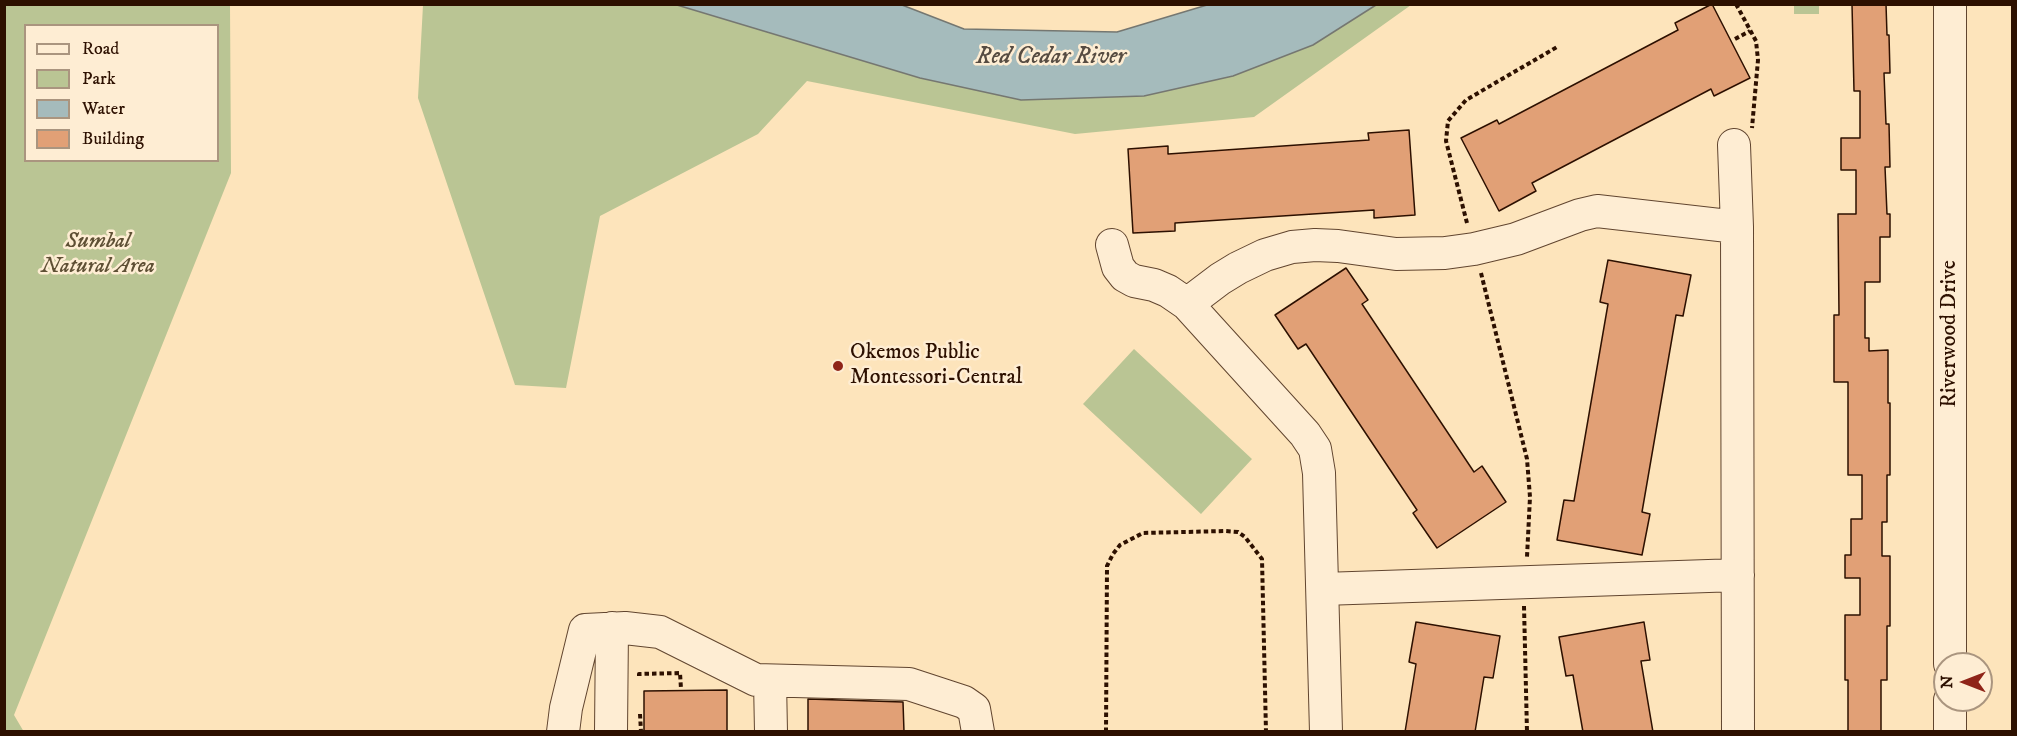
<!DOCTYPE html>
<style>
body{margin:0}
#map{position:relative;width:2017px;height:736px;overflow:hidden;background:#fde4bb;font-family:"IM FELL DW Pica",serif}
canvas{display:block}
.frame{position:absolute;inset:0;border:6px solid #2d1000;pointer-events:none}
.legend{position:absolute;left:24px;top:24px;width:195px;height:138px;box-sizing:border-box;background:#feedd3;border:2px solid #aa957f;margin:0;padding:8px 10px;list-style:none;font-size:18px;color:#2d1000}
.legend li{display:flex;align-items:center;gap:12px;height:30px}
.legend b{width:30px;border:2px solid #aa957f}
.north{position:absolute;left:1933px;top:652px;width:60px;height:60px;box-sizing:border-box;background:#feedd3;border:2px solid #aa957f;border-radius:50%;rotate:270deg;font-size:16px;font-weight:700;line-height:24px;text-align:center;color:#2d1000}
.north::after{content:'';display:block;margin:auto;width:21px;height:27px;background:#8f2418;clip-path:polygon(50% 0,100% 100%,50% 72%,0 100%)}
</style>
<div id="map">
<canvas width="2017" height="736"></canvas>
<div class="frame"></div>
<ul class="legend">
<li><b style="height:8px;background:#feedd3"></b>Road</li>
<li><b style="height:16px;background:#bac594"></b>Park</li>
<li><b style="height:16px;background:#a5bbbc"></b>Water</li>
<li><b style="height:16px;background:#e1a076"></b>Building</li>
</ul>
<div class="north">N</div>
</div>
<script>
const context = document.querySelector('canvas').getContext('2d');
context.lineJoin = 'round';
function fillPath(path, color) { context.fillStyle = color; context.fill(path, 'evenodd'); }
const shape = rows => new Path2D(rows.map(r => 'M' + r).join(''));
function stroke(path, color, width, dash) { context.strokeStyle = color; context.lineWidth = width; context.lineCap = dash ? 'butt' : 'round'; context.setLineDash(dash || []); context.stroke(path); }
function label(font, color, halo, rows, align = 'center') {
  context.font = font + ' "IM FELL DW Pica",serif'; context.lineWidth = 5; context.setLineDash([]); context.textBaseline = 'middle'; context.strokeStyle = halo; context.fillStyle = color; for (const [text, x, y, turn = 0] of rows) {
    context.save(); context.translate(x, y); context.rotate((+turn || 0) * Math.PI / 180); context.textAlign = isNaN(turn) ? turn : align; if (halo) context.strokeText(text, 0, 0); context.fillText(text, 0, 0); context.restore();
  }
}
fillPath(shape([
 [4,5,230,5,231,173,14,715,24,732,4,731],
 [26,26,218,26,218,160,26,160],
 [423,5,677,5,920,78,1021,100,1144,96,1233,76,1313,45,1376,5,1411,5,1254,117,1075,134,807,81,758,134,600,216,566,388,515,385,418,98],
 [1794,5,1819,5,1819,14,1794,14],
 [1134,349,1252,459,1201,514,1083,404]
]), '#bac594');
const water = shape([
 [677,5,902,5,964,29,1117,32,1207,5,1376,5,1313,45,1233,76,1144,96,1021,100,920,78,677,5]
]);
fillPath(water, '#a5bbbc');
stroke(water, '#757771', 1.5);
const building = shape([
 [1712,4,1750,78,1714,96,1711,89,1532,183,1536,191,1499,211,1461,138,1497,120,1499,124,1678,30,1675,23,1712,4],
 [1852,4,1886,4,1887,35,1889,35,1890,73,1884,73,1886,124,1889,124,1890,167,1885,167,1887,214,1890,214,1890,237,1880,237,1880,282,1865,282,1865,338,1869,338,1869,351,1888,350,1888,403,1890,403,1890,475,1887,475,1887,522,1882,522,1882,556,1890,556,1890,626,1887,626,1887,680,1881,680,1881,732,1848,732,1848,680,1845,680,1845,615,1860,615,1860,578,1845,578,1845,555,1851,555,1851,519,1862,519,1862,475,1848,475,1848,382,1834,382,1834,315,1839,315,1838,214,1856,214,1856,170,1841,170,1841,138,1860,138,1860,91,1854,91,1852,4],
 [1409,130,1415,215,1374,218,1374,210,1175,223,1175,231,1133,233,1128,149,1168,146,1168,154,1369,140,1368,133,1409,130],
 [1608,260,1691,275,1683,316,1676,315,1642,512,1650,514,1642,555,1557,540,1564,500,1574,501,1608,304,1600,302,1608,260],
 [1346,268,1368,300,1362,304,1474,472,1482,466,1506,502,1437,548,1413,513,1417,510,1306,344,1298,349,1275,315,1346,268],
 [1416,622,1500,636,1493,678,1484,677,1475,732,1405,732,1416,664,1409,662,1416,622],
 [1644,622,1650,660,1641,661,1653,732,1583,732,1573,675,1566,676,1559,637,1644,622],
 [727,690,727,732,644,732,644,691,727,690],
 [808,699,903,702,904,732,808,732,808,699]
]);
fillPath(building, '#e1a076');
stroke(building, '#2d1000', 1.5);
const minor = shape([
 [1950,4,1950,664],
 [1734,145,1737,227,1738,732],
 [1112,245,1118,267,1125,276,1134,281,1154,285,1168,291,1187,304,1305,434,1315,449,1319,473,1326,732],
 [1187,304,1220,279,1238,268,1265,255,1292,247,1315,245,1338,246,1396,254,1445,253,1474,249,1516,239,1580,215,1597,211,1737,227],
 [1323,589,1738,575],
 [770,681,771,732],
 [1950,700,1950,732],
 [563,732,566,708,585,630,625,628,660,632,756,680,909,684,964,702,974,709,978,732],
 [611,732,612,628]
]);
stroke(minor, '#61452f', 34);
stroke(shape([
 [1736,4,1756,41,1758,60,1752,128],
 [1735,39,1750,31],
 [1467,223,1446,141,1448,121,1466,100,1557,47],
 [1481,273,1527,459,1530,497,1527,557],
 [1524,606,1527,732],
 [639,676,639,674,680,673,681,689],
 [640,714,641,732],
 [1106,732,1107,566,1113,554,1120,545,1143,533,1225,531,1238,532,1245,537,1262,559,1266,732]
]), '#2d1000', 4, [4.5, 3]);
stroke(minor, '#feedd3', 32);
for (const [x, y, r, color] of [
 [838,366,6,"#8f2418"]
]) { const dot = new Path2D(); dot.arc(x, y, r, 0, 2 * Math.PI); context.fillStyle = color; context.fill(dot); stroke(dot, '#feedd3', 2); }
label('italic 22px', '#5e4f34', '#feedd3', [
 ["Sumbal",98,242],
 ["Natural Area",98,267]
]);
label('22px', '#2d1000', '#feedd3', [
 ["Riverwood Drive",1950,334,-90]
]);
label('22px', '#2d1000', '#feedd3', [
 ["Okemos Public",850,353],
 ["Montessori-Central",850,378]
], 'left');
label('italic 24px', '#574c42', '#feedd3', [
 ["Red Cedar River",1051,58]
]);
</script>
